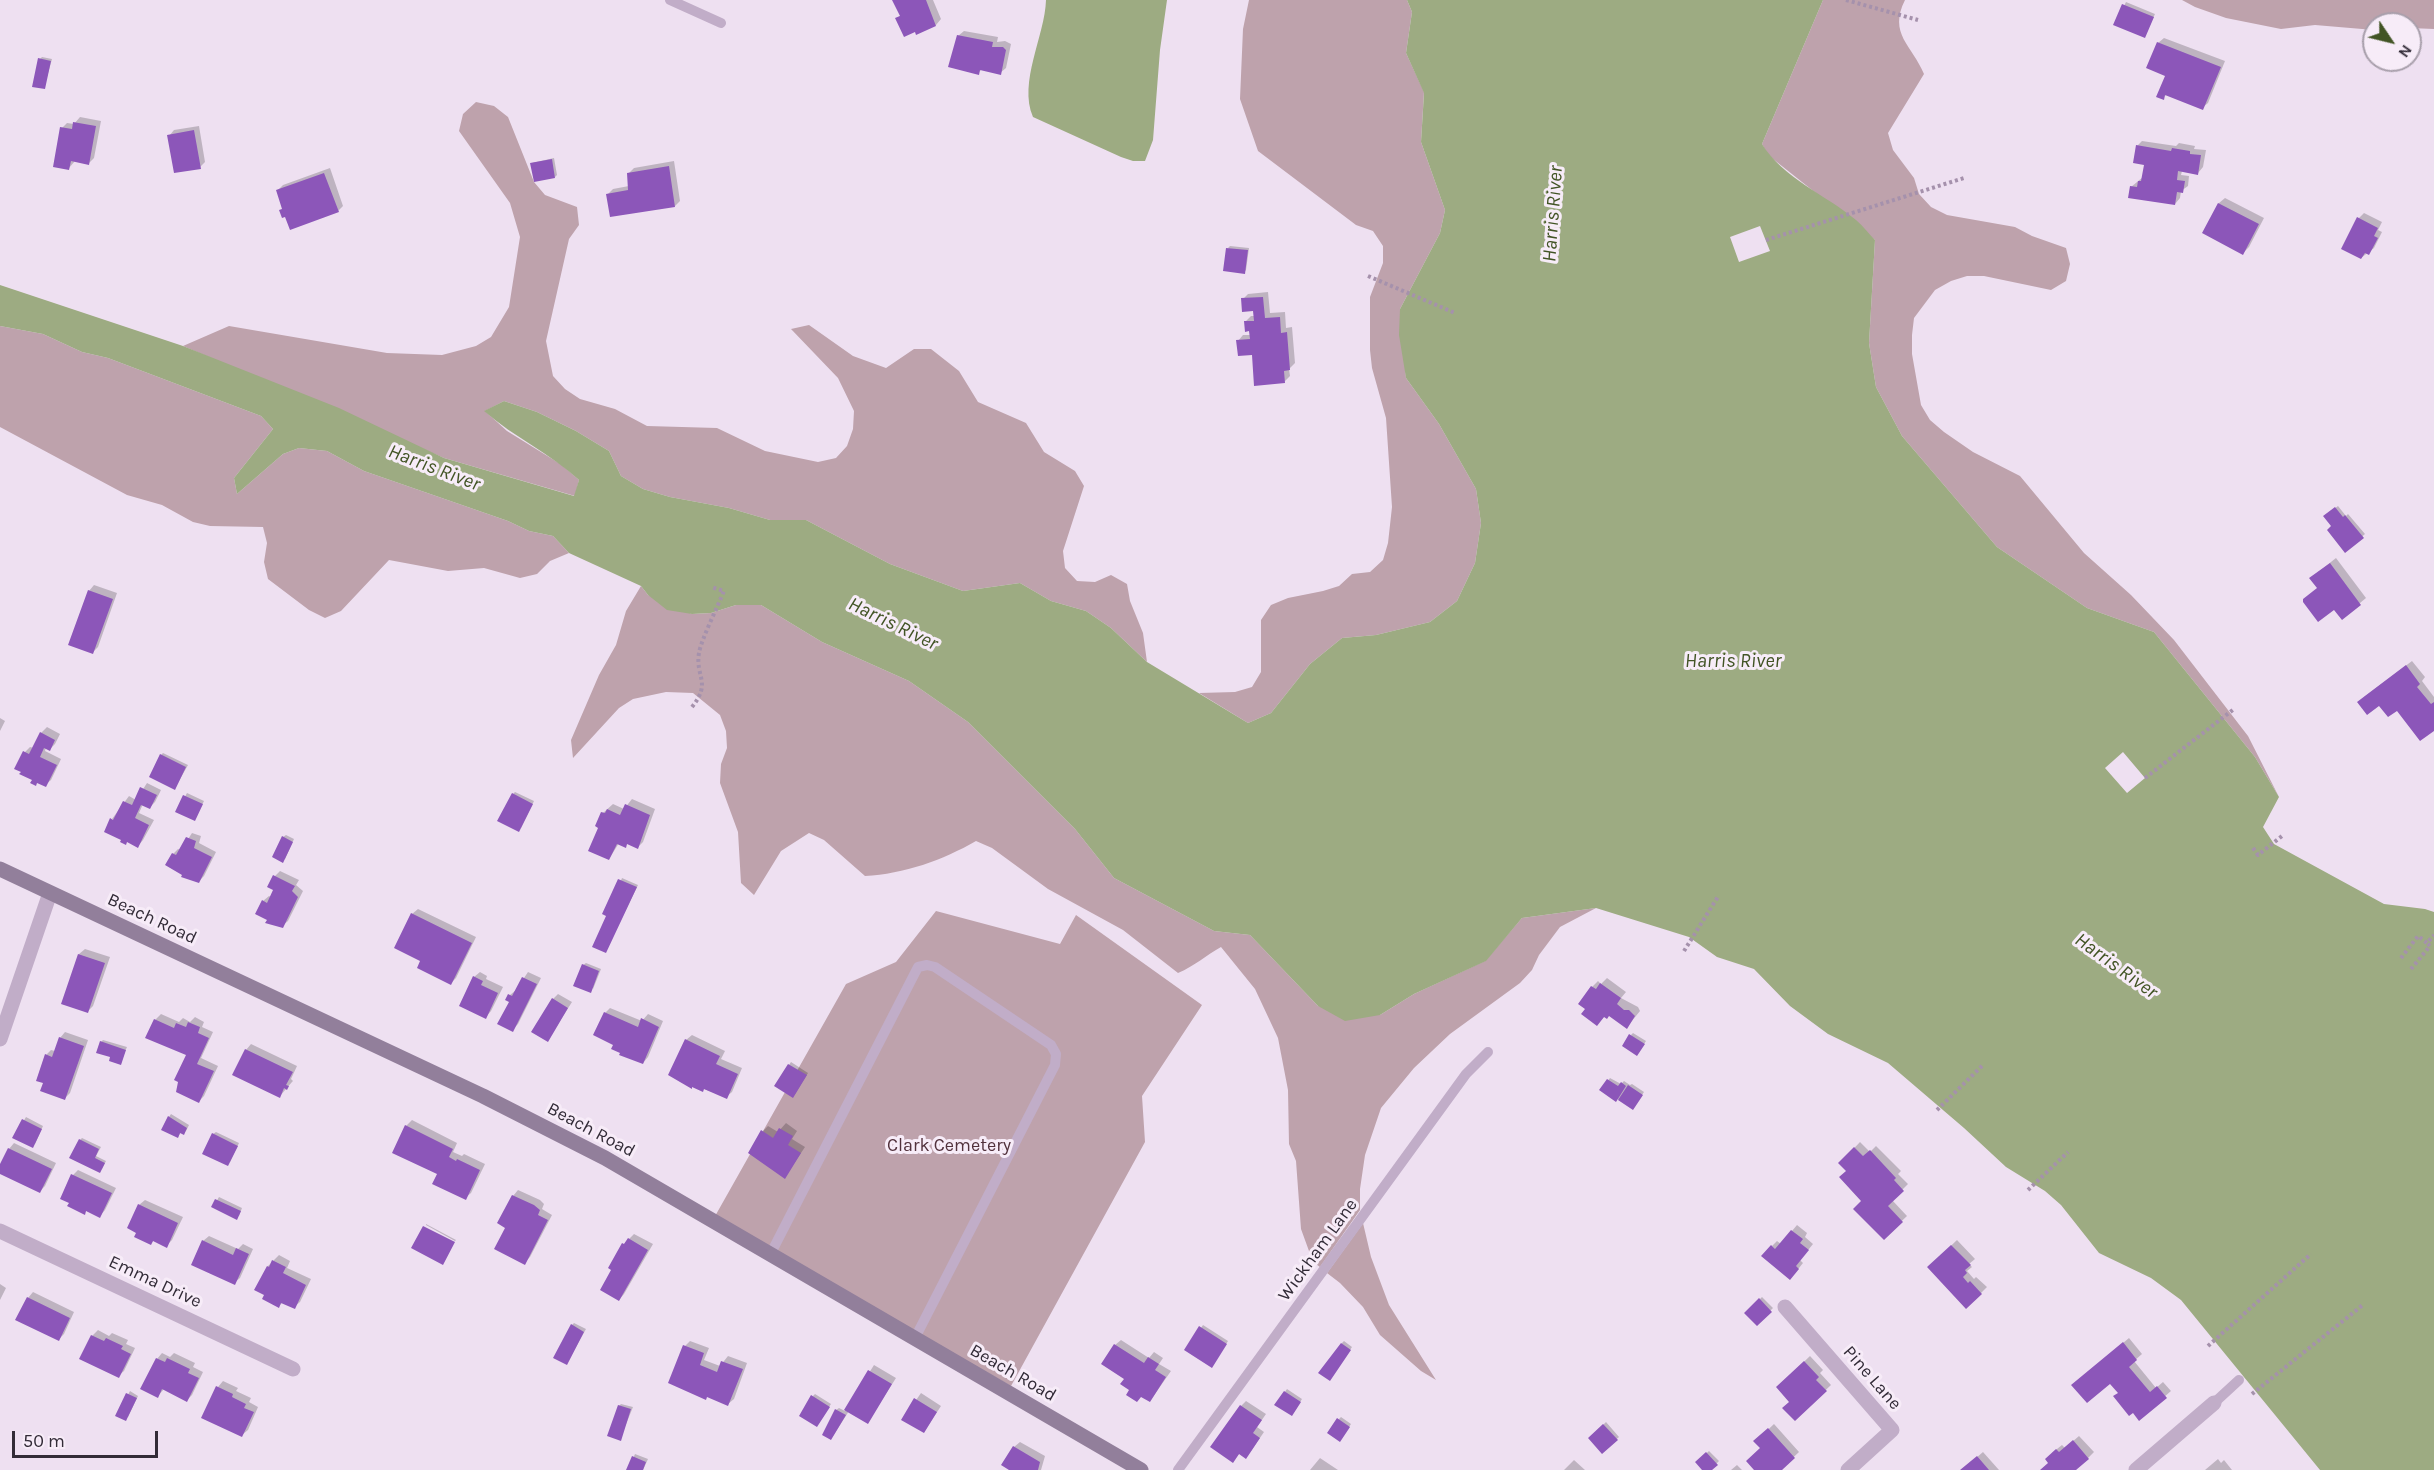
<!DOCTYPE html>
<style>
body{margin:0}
#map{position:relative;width:2434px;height:1470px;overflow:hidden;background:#eee0f1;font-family:Karla,sans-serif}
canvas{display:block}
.north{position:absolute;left:2362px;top:12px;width:60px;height:60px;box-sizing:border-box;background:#f7ecf8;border:2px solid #a89fab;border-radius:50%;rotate:125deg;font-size:16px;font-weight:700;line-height:24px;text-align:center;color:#322b37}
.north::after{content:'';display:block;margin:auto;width:21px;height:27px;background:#425425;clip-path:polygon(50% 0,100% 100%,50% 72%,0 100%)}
.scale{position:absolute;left:12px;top:1431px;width:146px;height:27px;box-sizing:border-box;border:3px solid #322b37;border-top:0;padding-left:8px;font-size:18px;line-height:21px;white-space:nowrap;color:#322b37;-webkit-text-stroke:4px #f7ecf8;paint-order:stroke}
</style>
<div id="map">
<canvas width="2434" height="1470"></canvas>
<div class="north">N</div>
<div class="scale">50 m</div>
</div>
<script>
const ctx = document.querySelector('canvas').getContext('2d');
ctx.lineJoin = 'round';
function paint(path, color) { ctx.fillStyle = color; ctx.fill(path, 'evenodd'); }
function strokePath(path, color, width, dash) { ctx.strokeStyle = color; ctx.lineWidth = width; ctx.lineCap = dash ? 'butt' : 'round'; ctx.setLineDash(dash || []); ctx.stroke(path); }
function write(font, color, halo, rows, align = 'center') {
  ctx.font = font + ' Karla,sans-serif'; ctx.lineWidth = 6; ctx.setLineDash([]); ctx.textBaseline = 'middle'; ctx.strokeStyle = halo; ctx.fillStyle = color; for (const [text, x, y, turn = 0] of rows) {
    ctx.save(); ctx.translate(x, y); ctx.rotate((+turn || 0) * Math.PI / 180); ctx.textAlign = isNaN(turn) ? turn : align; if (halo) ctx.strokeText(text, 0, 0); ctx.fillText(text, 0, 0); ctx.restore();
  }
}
paint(new Path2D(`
 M 1249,0 L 1407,0 L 1412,12 L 1406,53 L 1424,92 L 1421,142 L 1445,210 L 1440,233 L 1400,309 L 1406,378 L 1439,424 L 1476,489 L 1481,523 L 1475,563 L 1457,601 L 1430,622 L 1376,635 L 1342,638 L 1310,664 L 1271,713 L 1248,723 L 1199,693 L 1235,692 L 1252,687 L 1261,672 L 1261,620 L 1271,605 L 1288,598 L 1323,591 L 1339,586 L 1352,574 L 1370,572 L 1383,560 L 1388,543 L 1392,507 L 1386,418 L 1372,368 L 1370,350 L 1370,297 L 1383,263 L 1383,246 L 1373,231 L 1356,225 L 1258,151 L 1240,99 L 1243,29 Z
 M 1823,0 L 1905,0 C 1888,34 1912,45 1924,74 L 1888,133 L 1893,150 L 1914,178 L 1919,194 L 1931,207 L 1947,215 L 2015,227 L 2032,236 L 2066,248 L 2070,264 L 2066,281 L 2051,290 L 1984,276 L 1967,276 L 1951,281 L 1935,290 L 1914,318 L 1912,335 L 1912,354 L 1921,405 L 1930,420 L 1944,432 L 1973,452 L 2020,476 L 2084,553 L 2131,595 L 2174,640 L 2248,736 L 2279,797 L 2255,757 L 2154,632 L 2087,608 L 1997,547 L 1902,436 L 1876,387 L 1869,343 L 1875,240 L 1768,155 L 1762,144 Z
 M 2182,0 L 2434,0 L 2434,29 L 2410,28 L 2410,24 L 2374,24 L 2374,30 L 2315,25 L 2281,29 L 2226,18 L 2195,7 Z
 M 476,102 L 494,106 L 508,117 L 534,182 L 545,195 L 577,207 L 579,225 L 569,239 L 546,341 L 553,376 L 565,389 L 580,399 L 615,409 L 647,426 L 717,428 L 765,451 L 818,462 L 836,458 L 847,446 L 853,429 L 854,411 L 838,378 L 791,329 L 809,325 L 853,356 L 886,368 L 914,349 L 931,349 L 959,371 L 978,402 L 1026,423 L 1044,452 L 1075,471 L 1084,486 L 1063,551 L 1065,568 L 1077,581 L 1095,582 L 1111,575 L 1127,584 L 1130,601 L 1143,633 L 1147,662 L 1111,628 L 1086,611 L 1051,601 L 1020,583 L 963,591 L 890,564 L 806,520 L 770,520 L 729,508 L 670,497 L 643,489 L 621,476 L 609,451 L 576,431 L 537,412 L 504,401 L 485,411 L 507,431 L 562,465 L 579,480 L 575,496 L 444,458 L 183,346 L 229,326 L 387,353 L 442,355 L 476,346 L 491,337 L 509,307 L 520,237 L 510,203 L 459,131 L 463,114 Z
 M 0,326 L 43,334 L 82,352 L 108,358 L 261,416 L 273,429 L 234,478 L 237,494 L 283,454 L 299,448 L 327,451 L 364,471 L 508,521 L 529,531 L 553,536 L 569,553 L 550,561 L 537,574 L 520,578 L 484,568 L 448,571 L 389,560 L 341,611 L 325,618 L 309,610 L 268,579 L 264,562 L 267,543 L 263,527 L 210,526 L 193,522 L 162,505 L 127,495 L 0,427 Z
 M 641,586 L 648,595 L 692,614 L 711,613 L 736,605 L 761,605 L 822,642 L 909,681 L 968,722 L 1075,829 L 1114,878 L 1214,931 L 1250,935 L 1318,1006 L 1380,1015 L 1414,994 L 1485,961 L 1522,918 L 1596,908 L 1560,927 L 1539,955 L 1532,970 L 1520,983 L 1450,1034 L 1414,1068 L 1381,1108 L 1365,1155 L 1360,1189 L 1360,1210 L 1320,1267 L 1313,1262 L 1301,1229 L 1296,1161 L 1289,1144 L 1288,1090 L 1278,1038 L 1255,989 L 1221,947 C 1206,955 1195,966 1178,973 L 1123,930 L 1048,889 L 992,848 L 976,841 C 943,860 904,874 865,876 L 824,840 L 809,833 L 781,851 L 754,895 L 741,883 L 738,832 L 720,783 L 721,764 L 727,748 L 726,731 L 720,715 L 693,693 L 666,692 L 633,699 L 619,708 L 573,758 L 571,740 L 599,675 L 616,645 L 626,611 Z
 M 936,911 L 1060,944 L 1076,915 L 1202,1005 L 1142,1096 L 1145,1142 L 1011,1386 L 714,1218 L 846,984 L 896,962 Z
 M 1363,1223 L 1371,1257 L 1389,1305 L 1436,1380 L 1421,1371 L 1380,1335 L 1363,1307 L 1340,1283 L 1327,1273 Z`), '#bea2ac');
paint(new Path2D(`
 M 1046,0 L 1167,0 L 1160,50 L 1153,140 L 1145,161 L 1133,161 L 1121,157 L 1033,117 C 1018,82 1045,36 1046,0 Z
 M 1407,0 L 1823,0 L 1762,144 C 1783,178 1826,195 1856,220 C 1863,226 1869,234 1875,240 L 1869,343 L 1876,387 L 1902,436 L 1997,547 L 2087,608 L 2154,632 L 2255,757 L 2279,797 L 2263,827 L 2274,844 L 2384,904 L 2425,909 L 2434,912 L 2434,1470 L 2320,1470 L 2181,1300 L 2151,1278 L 2099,1253 L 2061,1205 L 2045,1191 L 2006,1167 L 1964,1128 L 1888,1063 L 1828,1034 L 1790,1006 L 1754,969 L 1717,957 L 1689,937 L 1596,908 L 1522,918 L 1486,961 L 1414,994 L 1380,1015 L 1345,1021 L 1318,1006 L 1250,935 L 1214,931 L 1114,878 L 1075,829 L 968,722 L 909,681 L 822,642 L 761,605 L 736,605 L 711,613 L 692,614 L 667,610 L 648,595 L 641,586 L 569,553 L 553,536 L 529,531 L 508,521 L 364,471 L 327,451 L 299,448 L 283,454 L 237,494 L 234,478 L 273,429 L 261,416 L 108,358 L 82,352 L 43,334 L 0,326 L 0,285 L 183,346 L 339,408 L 444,458 L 574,496 L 579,480 C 550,453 515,438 484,411 L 504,401 L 537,412 L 576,431 L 609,451 L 621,476 L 643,489 L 670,497 L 729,508 L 770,520 L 806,520 L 890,564 L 963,591 L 1020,583 L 1051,601 L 1086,611 L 1111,628 L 1147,662 L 1248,723 L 1271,713 L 1310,664 L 1342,638 L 1376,635 L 1430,622 L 1457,601 L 1475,563 L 1481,523 L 1476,489 L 1439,424 L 1406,378 L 1399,335 L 1400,309 L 1440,233 L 1445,210 L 1421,142 L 1424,93 L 1406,53 L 1412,12 Z`), '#9dab82');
paint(new Path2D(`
 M 1760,226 L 1770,251 L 1739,262 L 1730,237 Z
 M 2123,752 L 2145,778 L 2127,793 L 2105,768 Z`), '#eee0f1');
paint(new Path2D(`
 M 894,0 L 933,0 L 941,19 L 936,25 L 897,18 L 901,15 Z
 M 2126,2 L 2155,14 L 2145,36 L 2115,24 Z
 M 964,31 L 998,37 L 997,42 L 1005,41 L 1011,44 L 1006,68 L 1000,73 L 982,69 L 978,73 L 958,36 Z
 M 2164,38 L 2225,61 L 2208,103 L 2202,108 L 2167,94 L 2163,98 L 2167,75 L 2158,43 Z
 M 42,57 L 52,59 L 44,88 L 40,59 Z
 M 80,117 L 101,121 L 94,158 L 89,163 L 75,161 L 69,168 L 62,128 L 67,123 L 74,124 Z
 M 199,126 L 205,162 L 200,167 L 169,136 L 174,130 Z
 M 2142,141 L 2176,146 L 2179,143 L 2195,146 L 2194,149 L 2206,150 L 2203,167 L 2198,173 L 2182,171 L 2181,175 L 2189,176 L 2188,186 L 2181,191 L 2180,198 L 2175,204 L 2131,187 L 2143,177 L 2145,163 L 2137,146 Z
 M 554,158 L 557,175 L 555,177 L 532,163 Z
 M 674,161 L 680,201 L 675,206 L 608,194 L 613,189 L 629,186 L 629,173 L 634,168 Z
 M 330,168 L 343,206 L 338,211 L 284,208 L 277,191 L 283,185 Z
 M 2225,198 L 2264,218 L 2249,247 L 2243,253 L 2204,233 L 2219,203 Z
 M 2364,213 L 2382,222 L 2378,230 L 2382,232 L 2374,248 L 2361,258 L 2359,218 Z
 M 1230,246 L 1249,248 L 1246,270 L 1244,272 L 1228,248 Z
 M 1268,292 L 1270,313 L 1285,312 L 1286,328 L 1292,327 L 1295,363 L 1289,369 L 1290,376 L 1284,382 L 1238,341 L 1243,335 L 1251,335 L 1245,322 L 1251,316 L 1255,316 L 1254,310 L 1243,299 L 1248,294 Z
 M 2338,506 L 2346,516 L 2348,514 L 2365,534 L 2345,551 L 2333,526 L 2325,516 Z
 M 2336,558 L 2366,598 L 2342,618 L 2318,588 L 2317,573 Z
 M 94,585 L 117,593 L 98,647 L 93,652 L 89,591 Z
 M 2412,661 L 2425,677 L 2422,681 L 2434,697 L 2434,729 L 2397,709 L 2364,697 Z
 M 0,718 L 5,721 L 0,731 Z
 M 47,727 L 60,734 L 55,744 L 50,749 L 46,747 L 45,751 L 61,759 L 51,780 L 45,785 L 34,780 L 25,752 L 30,747 L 34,748 L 41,733 Z
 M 163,753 L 188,765 L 175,788 L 161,755 Z
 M 147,783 L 161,790 L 155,802 L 150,807 L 143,804 L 139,813 L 154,820 L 143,840 L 138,846 L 112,819 L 129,796 L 136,800 Z
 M 515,792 L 534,801 L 521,828 L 513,794 Z
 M 187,793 L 204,801 L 195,819 L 177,811 Z
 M 632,799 L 655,809 L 643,842 L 638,847 L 628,843 L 625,846 L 619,843 L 609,859 L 600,827 L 603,813 L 613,804 L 624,809 Z
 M 192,833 L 201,836 L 199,843 L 216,852 L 204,876 L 198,882 L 173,854 L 178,849 L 181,850 Z
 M 286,835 L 294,839 L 285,859 L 283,837 Z
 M 280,871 L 299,880 L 296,885 L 303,891 L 288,921 L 282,926 L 269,920 L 263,901 L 269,896 L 271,897 L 275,889 L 275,876 Z
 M 622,878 L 638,885 L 606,951 L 608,915 Z
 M 418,909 L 476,937 L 456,978 L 451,983 L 423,960 L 412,914 Z
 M 85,949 L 110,957 L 93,1006 L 88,1011 L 63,1003 L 79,954 Z
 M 586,963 L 601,969 L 593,989 L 583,965 Z
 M 480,972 L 487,976 L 486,979 L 503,987 L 491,1011 L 486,1017 L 474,977 Z
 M 528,972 L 541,978 L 518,1024 L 512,1030 L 510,995 L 516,990 Z
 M 1607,978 L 1626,992 L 1621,998 L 1638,1007 L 1640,1011 L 1627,1027 L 1609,1014 L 1605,1016 L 1597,1024 L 1587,1009 L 1592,987 L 1598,981 L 1601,984 Z
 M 558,994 L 572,1002 L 548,1040 L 553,999 Z
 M 610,1008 L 642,1021 L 648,1014 L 663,1021 L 648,1057 L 643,1063 L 622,1053 L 615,1044 L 605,1013 Z
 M 161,1014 L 179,1022 L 183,1018 L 190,1022 L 195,1017 L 204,1022 L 202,1027 L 213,1032 L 201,1058 L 218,1066 L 204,1096 L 199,1101 L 188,1055 L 147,1038 L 155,1020 Z
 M 65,1032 L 88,1040 L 70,1093 L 65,1098 L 45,1082 L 46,1055 L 51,1050 L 55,1051 L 60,1038 Z
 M 1633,1033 L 1646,1041 L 1639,1052 L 1631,1035 Z
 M 692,1035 L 725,1051 L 721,1059 L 742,1068 L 732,1092 L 726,1097 L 693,1085 L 686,1040 Z
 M 103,1040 L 127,1047 L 120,1063 L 101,1042 Z
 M 251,1044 L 297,1066 L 291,1079 L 293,1081 L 292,1082 L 280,1096 L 246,1050 Z
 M 791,1062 L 808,1073 L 795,1094 L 789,1065 Z
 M 1610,1078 L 1621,1084 L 1624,1081 L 1630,1085 L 1632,1084 L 1644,1092 L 1633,1108 L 1601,1089 Z
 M 171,1114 L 189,1125 L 186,1131 L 183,1133 L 181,1132 L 178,1137 L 169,1117 Z
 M 26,1117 L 43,1126 L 35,1144 L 14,1137 Z
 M 412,1120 L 457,1143 L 453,1152 L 462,1156 L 464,1154 L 485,1164 L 471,1193 L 465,1198 L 439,1174 L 394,1152 L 406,1126 Z
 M 786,1123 L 797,1131 L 792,1139 L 805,1147 L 785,1177 L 763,1131 L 768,1126 L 778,1132 Z
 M 216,1132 L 239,1143 L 230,1162 L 213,1134 Z
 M 82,1138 L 101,1147 L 96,1156 L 106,1161 L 102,1169 L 80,1140 Z
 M 1860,1142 L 1870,1152 L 1876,1146 L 1901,1171 L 1898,1174 L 1908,1184 L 1892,1200 L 1907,1216 L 1884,1238 L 1848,1171 L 1840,1163 Z
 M 14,1143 L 56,1163 L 45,1186 L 40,1191 L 0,1172 L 9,1149 Z
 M 78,1170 L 116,1188 L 105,1210 L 100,1216 L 87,1210 L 84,1213 L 73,1175 Z
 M 518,1190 L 540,1200 L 544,1204 L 542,1209 L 552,1215 L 530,1257 L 524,1263 L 507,1227 L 513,1196 Z
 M 219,1197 L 242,1208 L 239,1216 L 213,1207 Z
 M 145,1200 L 183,1217 L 172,1240 L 166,1246 L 154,1240 L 151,1243 L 139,1205 Z
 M 426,1224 L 456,1240 L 455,1241 L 426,1225 Z
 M 1797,1225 L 1807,1233 L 1805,1237 L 1813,1244 L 1800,1260 L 1803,1263 L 1795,1273 L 1772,1246 L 1777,1241 L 1781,1244 Z
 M 634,1234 L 653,1244 L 624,1294 L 619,1300 L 624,1244 Z
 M 209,1236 L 238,1249 L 243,1244 L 253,1249 L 240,1278 L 234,1283 L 203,1241 Z
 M 1957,1240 L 1975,1259 L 1969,1264 L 1972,1267 L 1967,1271 L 1974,1279 L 1976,1277 L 1987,1287 L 1967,1307 L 1929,1267 Z
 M 279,1255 L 290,1261 L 287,1268 L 311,1279 L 300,1302 L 294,1307 L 283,1302 L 279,1306 L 265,1294 L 268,1266 Z
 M 0,1284 L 6,1288 L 0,1300 Z
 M 33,1292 L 74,1312 L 64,1334 L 58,1340 L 28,1298 Z
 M 1762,1297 L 1773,1308 L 1757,1324 L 1746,1313 Z
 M 574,1323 L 586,1329 L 567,1363 L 572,1325 Z
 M 1203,1325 L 1228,1341 L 1214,1364 L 1186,1350 Z
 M 98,1330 L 109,1336 L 112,1333 L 128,1340 L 126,1344 L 135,1348 L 124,1371 L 118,1376 L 92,1336 Z
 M 2129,1338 L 2142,1354 L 2134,1361 L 2156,1388 L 2163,1382 L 2171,1391 L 2140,1418 L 2110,1382 L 2079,1380 Z
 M 1121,1340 L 1149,1358 L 1154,1352 L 1163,1358 L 1159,1364 L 1171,1371 L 1150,1401 L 1131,1389 L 1126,1379 L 1115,1345 Z
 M 690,1341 L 709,1348 L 704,1360 L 720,1366 L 728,1356 L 747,1363 L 734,1399 L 728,1404 L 708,1396 L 685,1346 Z
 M 1344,1341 L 1352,1347 L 1332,1377 L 1342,1343 Z
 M 162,1353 L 170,1357 L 174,1353 L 195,1363 L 193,1367 L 203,1372 L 192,1395 L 187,1400 L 164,1389 L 158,1396 L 157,1359 Z
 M 1810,1356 L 1823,1370 L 1820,1373 L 1831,1385 L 1795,1419 L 1791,1402 L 1778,1387 Z
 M 874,1365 L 896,1378 L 868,1422 L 849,1411 L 833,1436 L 836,1410 L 839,1408 L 845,1411 Z
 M 223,1381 L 238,1388 L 236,1391 L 251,1398 L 249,1402 L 258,1407 L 248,1430 L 242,1435 L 203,1417 L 218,1387 Z
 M 1287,1389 L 1302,1399 L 1294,1412 L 1276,1404 Z
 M 130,1391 L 138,1396 L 128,1417 L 117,1415 Z
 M 921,1393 L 941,1406 L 924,1432 L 903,1419 Z
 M 815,1394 L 831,1404 L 819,1423 L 813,1396 Z
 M 1246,1401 L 1266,1414 L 1257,1427 L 1264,1432 L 1251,1451 L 1240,1453 L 1233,1461 L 1241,1406 Z
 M 621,1404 L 633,1407 L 620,1439 L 619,1406 Z
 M 1341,1417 L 1351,1424 L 1342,1438 L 1339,1419 Z
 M 1606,1422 L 1619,1437 L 1602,1452 L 1590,1438 Z
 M 1774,1424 L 1799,1452 L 1780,1470 L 1756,1470 L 1762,1448 L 1756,1441 Z
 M 2079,1436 L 2094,1452 L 2088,1458 L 2074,1470 L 2042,1470 L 2050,1462 L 2052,1453 L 2062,1445 L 2065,1448 Z
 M 1020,1442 L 1045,1456 L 1041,1470 L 1010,1470 L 1014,1447 Z
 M 1709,1451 L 1719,1461 L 1710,1470 L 1704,1470 L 1697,1462 Z
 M 1983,1452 L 1999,1470 L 1964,1470 L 1969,1464 Z
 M 635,1454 L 648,1459 L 643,1470 L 628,1470 Z
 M 1320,1458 L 1338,1470 L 1310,1470 Z
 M 2218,1459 L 2221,1463 L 2224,1460 L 2232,1470 L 2205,1470 Z
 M 1574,1460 L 1585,1470 L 1564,1470 Z
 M 1737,1465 L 1742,1470 L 1731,1470 Z`), '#0003');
paint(new Path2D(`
 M 892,0 L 926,0 L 936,26 L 916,35 L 915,32 L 904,37 L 895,18 L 900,16 Z
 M 2122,4 L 2154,17 L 2145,38 L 2113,25 Z
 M 957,35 L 993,42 L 992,47 L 1003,47 L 1006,50 L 1001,75 L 980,70 L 979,75 L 948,67 Z
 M 2157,42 L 2221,67 L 2203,110 L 2165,95 L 2164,100 L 2156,97 L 2165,76 L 2146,68 Z
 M 38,58 L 51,61 L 45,89 L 32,87 Z
 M 73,122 L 96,126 L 89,165 L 71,161 L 69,170 L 53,167 L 60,127 L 72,129 Z
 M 194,130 L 201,169 L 174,173 L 167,135 Z
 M 2136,145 L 2171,151 L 2172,148 L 2190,151 L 2190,154 L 2201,155 L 2198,175 L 2178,171 L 2177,180 L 2185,181 L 2183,193 L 2177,192 L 2175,205 L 2128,198 L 2130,186 L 2137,187 L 2138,181 L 2141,181 L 2144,165 L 2133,163 Z
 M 552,159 L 555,178 L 534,182 L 530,163 Z
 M 669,166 L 675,207 L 610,217 L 606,194 L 628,190 L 627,173 Z
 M 324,173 L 339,212 L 290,230 L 285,217 L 282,218 L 279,210 L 282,209 L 276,190 Z
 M 2218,203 L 2259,224 L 2243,255 L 2202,233 Z
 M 2357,217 L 2378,228 L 2374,236 L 2378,238 L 2369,255 L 2365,253 L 2361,259 L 2341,249 Z
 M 1226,248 L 1248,250 L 1245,274 L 1223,271 Z
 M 1263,297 L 1265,318 L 1280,317 L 1281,333 L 1287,332 L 1290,370 L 1284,371 L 1285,383 L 1254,386 L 1252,355 L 1238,356 L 1236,340 L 1250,339 L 1249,331 L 1245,332 L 1244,321 L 1254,321 L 1253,311 L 1242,312 L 1241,298 Z
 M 2335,507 L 2343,517 L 2345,515 L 2364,538 L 2345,553 L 2327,530 L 2331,526 L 2323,516 Z
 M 2330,563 L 2361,605 L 2342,620 L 2334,610 L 2318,622 L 2303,602 L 2303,599 L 2317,588 L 2309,578 Z
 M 88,590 L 113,599 L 93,654 L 68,645 Z
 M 2406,665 L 2420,684 L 2417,687 L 2431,704 L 2434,702 L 2434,731 L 2420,741 L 2397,711 L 2388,717 L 2379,706 L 2367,715 L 2357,702 Z
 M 40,732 L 55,740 L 50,751 L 44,748 L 40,757 L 57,765 L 46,787 L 37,783 L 36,786 L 30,783 L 32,780 L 19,774 L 21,772 L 14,769 L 23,751 L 29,754 Z
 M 160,754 L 186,767 L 175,790 L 149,777 Z
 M 140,787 L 157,795 L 150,809 L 141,805 L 135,818 L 149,825 L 138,848 L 127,842 L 126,845 L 120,842 L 121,840 L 104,832 L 110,818 L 113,820 L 123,801 L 132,805 Z
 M 512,793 L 533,804 L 519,832 L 497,821 Z
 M 183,795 L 203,804 L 195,821 L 175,812 Z
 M 625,804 L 650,815 L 638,849 L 627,844 L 626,848 L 617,844 L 609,860 L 588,851 L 598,828 L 595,826 L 601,812 L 605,813 L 607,809 L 620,815 Z
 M 282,836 L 293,842 L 283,863 L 272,857 Z
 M 186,837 L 196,841 L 194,848 L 212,857 L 199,883 L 181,877 L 182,875 L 165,865 L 172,853 L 176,855 Z
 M 273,875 L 295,886 L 292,891 L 298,897 L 283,928 L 265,923 L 267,920 L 255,914 L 262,900 L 267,903 L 273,890 L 267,887 Z
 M 618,879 L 637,887 L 606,953 L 592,947 L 606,916 L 602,914 Z
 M 411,913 L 472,943 L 451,985 L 417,968 L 420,961 L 394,948 Z
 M 78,954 L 105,963 L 88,1013 L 61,1004 Z
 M 582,964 L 599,971 L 591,993 L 573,986 Z
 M 473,976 L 483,981 L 481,985 L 498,993 L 486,1019 L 459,1006 Z
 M 522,977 L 537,984 L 513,1032 L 497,1024 L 509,1002 L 505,1000 L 508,994 L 512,996 Z
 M 1600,983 L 1621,998 L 1617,1004 L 1624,1010 L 1629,1010 L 1635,1016 L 1627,1029 L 1609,1016 L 1607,1019 L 1604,1017 L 1597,1026 L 1581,1014 L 1585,1009 L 1578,1004 L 1591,986 L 1596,989 Z
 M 552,998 L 568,1008 L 548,1042 L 531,1032 Z
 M 604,1012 L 638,1027 L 641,1018 L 659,1027 L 643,1064 L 619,1055 L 620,1053 L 611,1049 L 613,1045 L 593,1035 Z
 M 154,1019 L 174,1028 L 176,1023 L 186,1027 L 188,1022 L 200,1027 L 198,1033 L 209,1038 L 197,1064 L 214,1071 L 199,1103 L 176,1092 L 178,1082 L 174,1080 L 186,1055 L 145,1038 Z
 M 1629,1034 L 1645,1044 L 1637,1056 L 1622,1046 Z
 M 59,1037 L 84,1046 L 65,1100 L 40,1091 L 43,1083 L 36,1081 L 45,1054 L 52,1057 Z
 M 685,1039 L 720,1056 L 716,1064 L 738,1074 L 727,1099 L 704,1089 L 703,1092 L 692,1087 L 692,1089 L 668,1075 Z
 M 100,1041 L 126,1050 L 121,1065 L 109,1061 L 110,1057 L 96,1053 Z
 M 245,1049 L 293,1072 L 286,1085 L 289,1086 L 287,1090 L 284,1088 L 280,1098 L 232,1075 Z
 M 788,1064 L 807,1075 L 793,1098 L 774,1086 Z
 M 1607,1079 L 1618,1086 L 1621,1082 L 1626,1086 L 1616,1102 L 1599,1090 Z
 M 1628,1085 L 1643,1095 L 1633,1110 L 1618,1100 Z
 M 168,1116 L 187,1128 L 184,1135 L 180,1133 L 178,1138 L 161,1130 Z
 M 22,1119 L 42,1129 L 33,1148 L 12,1138 Z
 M 405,1125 L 453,1149 L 449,1157 L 456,1161 L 457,1159 L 480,1170 L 466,1200 L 432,1184 L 437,1174 L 392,1153 Z
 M 779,1128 L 793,1136 L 788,1145 L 801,1153 L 785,1179 L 748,1153 L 761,1130 L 773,1138 Z
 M 212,1133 L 238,1146 L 228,1166 L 202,1154 Z
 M 79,1139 L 99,1149 L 95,1158 L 105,1163 L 100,1173 L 69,1158 Z
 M 1854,1147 L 1863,1156 L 1870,1150 L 1896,1178 L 1894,1180 L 1904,1191 L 1888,1206 L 1903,1222 L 1884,1240 L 1853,1209 L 1861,1201 L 1839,1177 L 1846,1171 L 1838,1163 Z
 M 8,1148 L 52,1169 L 40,1193 L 0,1174 L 0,1164 Z
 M 71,1174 L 112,1193 L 100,1218 L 86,1211 L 85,1215 L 67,1206 L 69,1203 L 60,1199 Z
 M 512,1195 L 534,1205 L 540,1210 L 538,1215 L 548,1220 L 525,1265 L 494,1249 L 505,1228 L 497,1223 Z
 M 215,1199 L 241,1211 L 237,1220 L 211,1207 Z
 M 138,1204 L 178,1223 L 167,1248 L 153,1241 L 151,1245 L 134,1237 L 136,1233 L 127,1228 Z
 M 423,1226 L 455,1242 L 443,1265 L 411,1248 Z
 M 1791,1230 L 1803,1239 L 1800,1243 L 1809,1250 L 1796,1266 L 1799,1269 L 1790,1280 L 1761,1256 L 1771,1245 L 1775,1249 Z
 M 628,1238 L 648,1250 L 619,1301 L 600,1290 L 611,1270 L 608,1268 L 622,1243 L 624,1244 Z
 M 202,1240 L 233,1255 L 236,1248 L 249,1254 L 235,1285 L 191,1265 Z
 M 1951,1245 L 1971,1265 L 1965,1270 L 1967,1273 L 1963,1277 L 1968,1283 L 1970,1281 L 1982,1294 L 1966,1309 L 1927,1267 Z
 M 272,1260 L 286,1267 L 283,1273 L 306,1285 L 295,1309 L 281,1303 L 279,1308 L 262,1299 L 264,1295 L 254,1290 L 267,1266 L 269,1267 Z
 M 27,1297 L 70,1318 L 59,1341 L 15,1320 Z
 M 1759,1298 L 1772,1312 L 1757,1326 L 1744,1313 Z
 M 571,1324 L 584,1332 L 567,1365 L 553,1358 Z
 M 1199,1326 L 1227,1344 L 1212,1368 L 1184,1350 Z
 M 91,1335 L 104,1341 L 106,1338 L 123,1346 L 121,1349 L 131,1354 L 119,1378 L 79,1359 Z
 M 2123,1342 L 2137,1360 L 2129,1367 L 2150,1392 L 2157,1386 L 2167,1398 L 2139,1421 L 2133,1413 L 2129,1416 L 2113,1396 L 2118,1393 L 2110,1384 L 2087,1403 L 2071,1385 Z
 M 1341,1343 L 1351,1350 L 1330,1381 L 1318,1373 Z
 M 1114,1344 L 1144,1363 L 1148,1357 L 1159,1364 L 1155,1370 L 1166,1377 L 1150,1402 L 1141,1397 L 1137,1402 L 1126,1395 L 1129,1390 L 1120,1384 L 1124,1379 L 1101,1364 Z
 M 683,1345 L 704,1353 L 700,1365 L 717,1372 L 721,1361 L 743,1369 L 728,1406 L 707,1397 L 706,1400 L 668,1383 Z
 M 156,1358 L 165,1362 L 167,1358 L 190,1369 L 188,1373 L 199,1378 L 187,1402 L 162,1389 L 158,1398 L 140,1389 Z
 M 1804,1361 L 1819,1377 L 1816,1380 L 1827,1391 L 1795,1421 L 1782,1408 L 1789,1402 L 1776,1387 Z
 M 868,1370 L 892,1384 L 868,1424 L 844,1410 Z
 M 216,1386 L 233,1394 L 232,1397 L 246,1404 L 244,1408 L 254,1412 L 242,1437 L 201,1418 Z
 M 1284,1391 L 1301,1402 L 1292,1416 L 1274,1405 Z
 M 126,1393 L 137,1398 L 126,1421 L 115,1416 Z
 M 811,1395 L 830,1407 L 817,1427 L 799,1416 Z
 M 914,1398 L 937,1412 L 924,1433 L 901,1420 Z
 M 618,1405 L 631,1409 L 621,1441 L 607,1436 Z
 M 1240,1405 L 1262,1420 L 1253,1433 L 1260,1438 L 1246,1459 L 1239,1454 L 1233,1463 L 1210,1447 Z
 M 835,1409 L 846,1415 L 831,1440 L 822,1435 Z
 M 1337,1418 L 1350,1427 L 1340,1442 L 1327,1433 Z
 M 1603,1424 L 1618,1440 L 1602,1454 L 1588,1438 Z
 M 1768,1428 L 1795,1458 L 1782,1470 L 1754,1470 L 1746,1461 L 1760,1448 L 1753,1441 Z
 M 2073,1440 L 2089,1459 L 2076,1470 L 2040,1470 L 2048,1463 L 2045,1459 L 2056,1449 L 2059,1452 Z
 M 1013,1446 L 1040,1462 L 1038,1470 L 1009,1470 L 1001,1465 Z
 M 1706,1452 L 1718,1465 L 1712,1470 L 1702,1470 L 1695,1462 Z
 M 632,1456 L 646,1462 L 643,1470 L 626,1470 Z
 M 1977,1456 L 1989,1470 L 1960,1470 Z`), '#8c56b9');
strokePath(new Path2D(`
 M 1846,0 L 1918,20
 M 1766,240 L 1964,178
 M 1368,276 L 1455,313
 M 692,707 C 712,682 695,677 699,653 C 701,640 718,606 724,591 L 711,587
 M 2145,778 L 2234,709
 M 2253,848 L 2258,855 L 2282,836
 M 1684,951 L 1719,895
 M 2401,958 L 2418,936 L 2427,943 L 2434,935
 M 2411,969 L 2430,946 L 2427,943
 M 1937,1110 L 1984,1064
 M 2028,1190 L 2068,1152
 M 2208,1346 L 2311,1254
 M 2252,1394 L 2364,1304`), '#a591ac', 4, [3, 3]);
strokePath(new Path2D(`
 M 670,0 L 721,23
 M 770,1255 L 918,967 L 927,965 L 935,967 L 1051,1045 L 1056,1054 L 1055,1065 L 915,1338
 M 2214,1403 L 2239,1380
 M 1178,1470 L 1466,1074 L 1488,1052`), '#c1adc8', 10);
strokePath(new Path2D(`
 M 0,1039 L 50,893
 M 0,1231 L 293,1369
 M 1785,1307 L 1892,1430 L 1848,1470
 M 2136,1470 L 2214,1403`), '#c1adc8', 15);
strokePath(new Path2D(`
 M 0,869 L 483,1096 L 605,1158 L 1141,1470`), '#927f9b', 15);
write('18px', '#322b37', '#f7ecf8', [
 ["Beach Road",152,919,25],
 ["Beach Road",591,1130,28],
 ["Wickham Lane",1318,1250,-54],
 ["Emma Drive",155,1282,25],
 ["Beach Road",1013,1373,30],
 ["Pine Lane",1872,1378,49]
]);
write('18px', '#52313c', '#f7ecf8', [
 ["Clark Cemetery",949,1146]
]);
write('italic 20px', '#425425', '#f7ecf8', [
 ["Harris River",1553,214,-86],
 ["Harris River",434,468,21],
 ["Harris River",893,624,26],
 ["Harris River",1733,661],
 ["Harris River",2116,966,36]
]);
</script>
